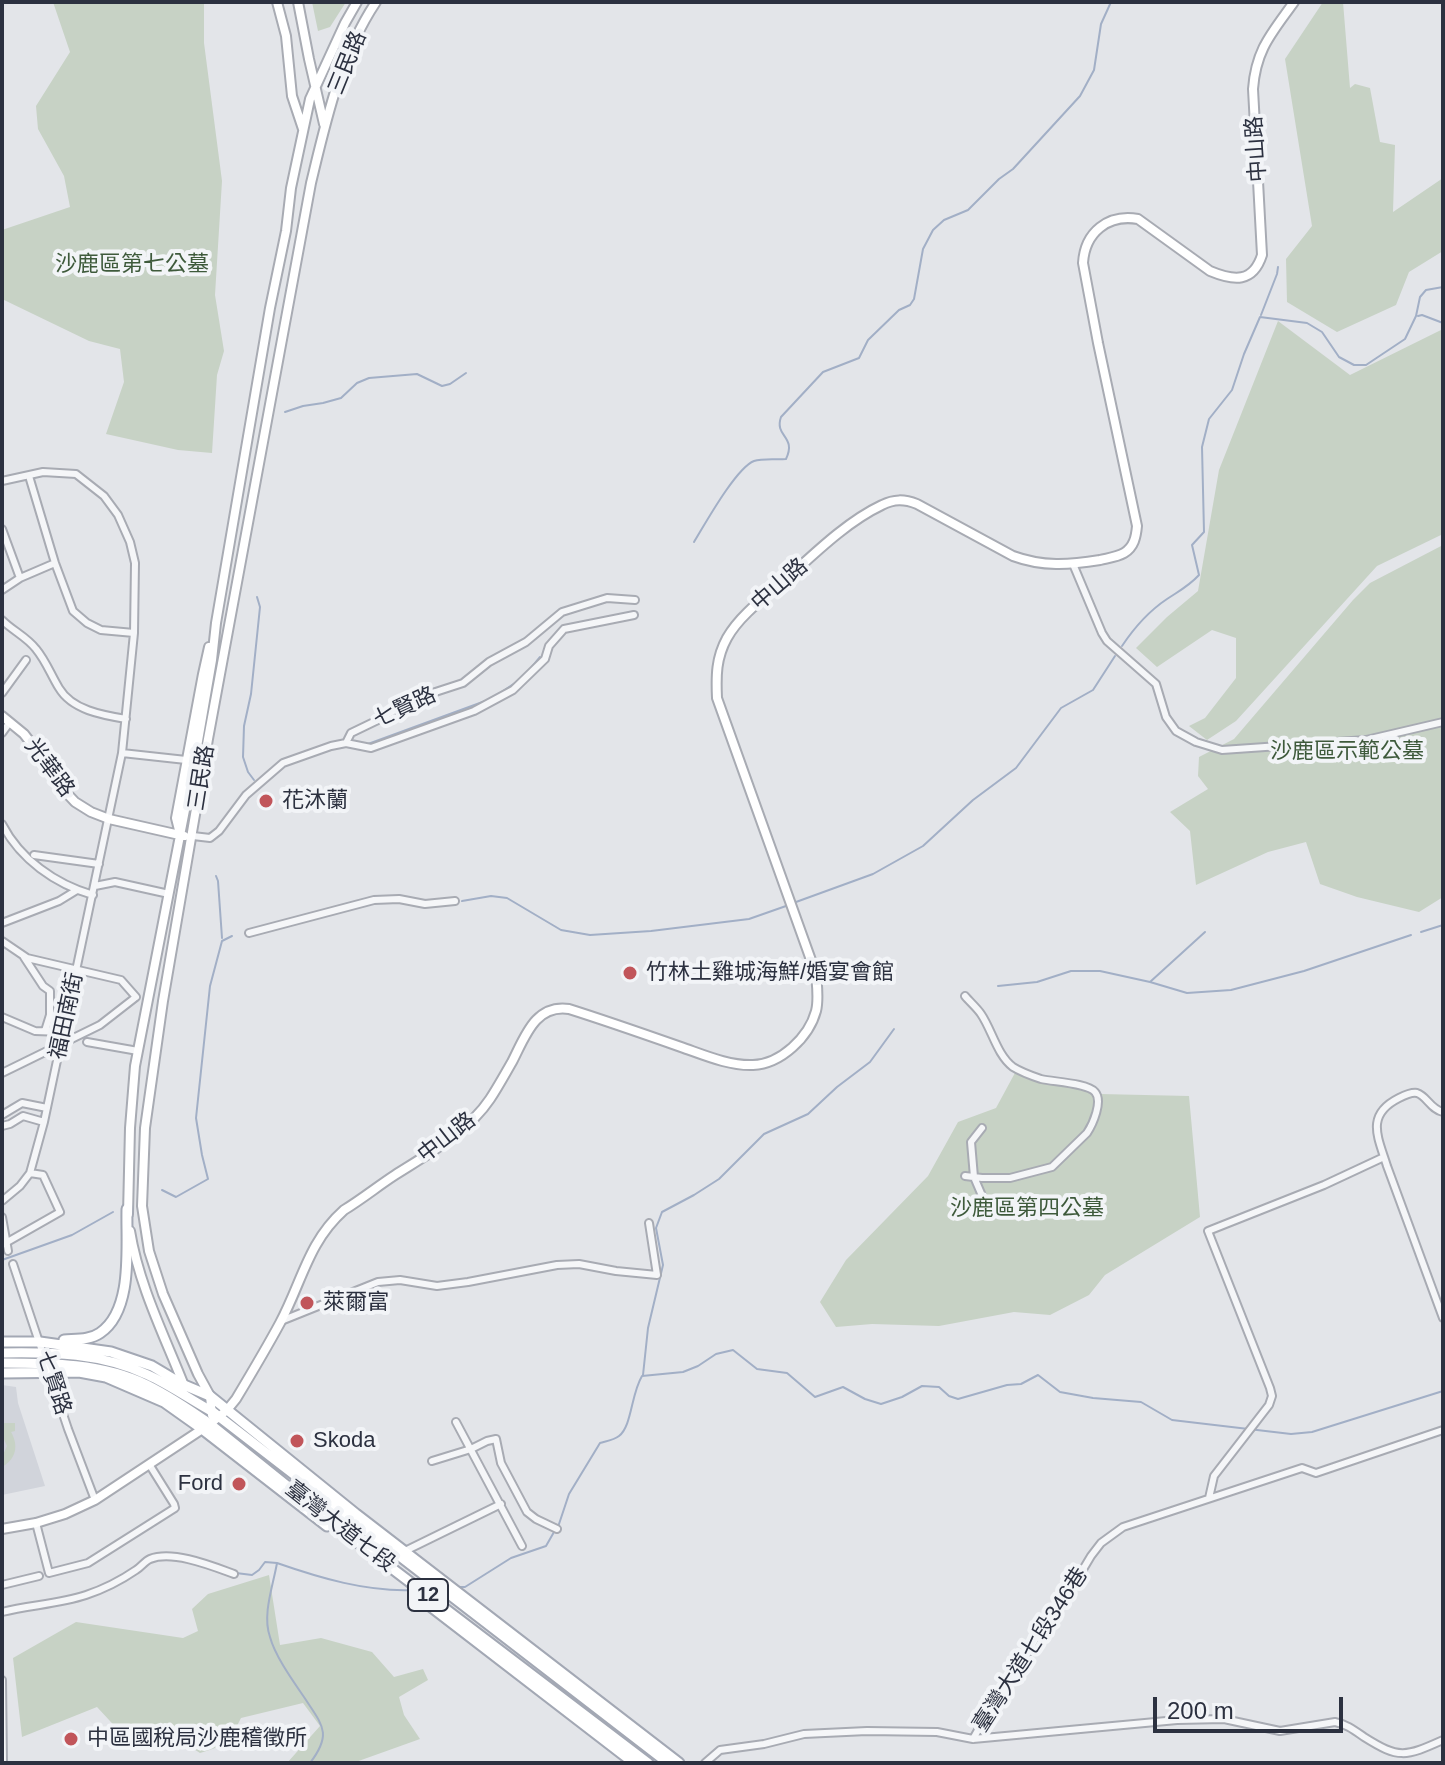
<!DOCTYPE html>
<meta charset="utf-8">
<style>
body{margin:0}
#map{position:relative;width:1445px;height:1765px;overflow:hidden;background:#e3e5e9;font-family:Helvetica,sans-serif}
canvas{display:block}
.frame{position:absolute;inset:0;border:4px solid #2c3140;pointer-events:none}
.scale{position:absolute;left:1153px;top:1697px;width:190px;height:36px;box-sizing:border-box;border:4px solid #2c3140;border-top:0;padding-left:10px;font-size:24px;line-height:28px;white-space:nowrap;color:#2c3140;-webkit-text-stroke:6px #f2f4f7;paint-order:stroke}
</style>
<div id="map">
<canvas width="1445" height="1765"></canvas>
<div class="frame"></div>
<div class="scale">200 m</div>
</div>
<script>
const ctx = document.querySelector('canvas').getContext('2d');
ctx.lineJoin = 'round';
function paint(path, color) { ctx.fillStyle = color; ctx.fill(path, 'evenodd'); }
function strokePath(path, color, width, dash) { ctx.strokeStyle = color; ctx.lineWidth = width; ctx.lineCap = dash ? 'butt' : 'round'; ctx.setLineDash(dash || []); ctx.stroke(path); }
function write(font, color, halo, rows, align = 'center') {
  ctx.font = font + ' Helvetica,"Noto Sans TC",sans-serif'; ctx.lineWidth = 8; ctx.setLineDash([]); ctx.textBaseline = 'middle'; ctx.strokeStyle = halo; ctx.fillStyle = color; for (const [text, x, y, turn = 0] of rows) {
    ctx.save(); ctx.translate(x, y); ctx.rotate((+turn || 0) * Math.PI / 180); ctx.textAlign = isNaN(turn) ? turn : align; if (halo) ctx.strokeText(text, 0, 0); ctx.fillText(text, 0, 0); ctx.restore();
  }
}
paint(new Path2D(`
 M 2,1385 L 16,1387 L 18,1403 L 45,1486 L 2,1495 Z`), '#d1d4db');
paint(new Path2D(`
 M 53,2 L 204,2 L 204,43 L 222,181 L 215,295 L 224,351 L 217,375 L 212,453 L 178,450 L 106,434 L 124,382 L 120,349 L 89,341 L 2,299 L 2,230 L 70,207 L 64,176 L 38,129 L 36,106 L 70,52 Z
 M 312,2 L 346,2 L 330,27 L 318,31 Z
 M 1323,2 L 1343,2 L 1350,88 L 1355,84 L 1370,88 L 1380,142 L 1395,145 L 1393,212 L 1443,178 L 1443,251 L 1409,272 L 1396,305 L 1337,332 L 1287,302 L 1286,259 L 1312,226 L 1285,59 Z
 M 1278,321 L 1350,375 L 1443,329 L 1443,534 L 1377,566 L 1236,721 L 1207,740 L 1189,726 L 1205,718 L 1236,678 L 1236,638 L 1212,630 L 1157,667 L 1136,648 L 1167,617 L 1198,591 L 1219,470 Z
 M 1443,545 L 1443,897 L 1419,912 L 1357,897 L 1320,884 L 1306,842 L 1268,852 L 1196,885 L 1190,831 L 1170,812 L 1208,789 L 1198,776 L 1199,757 L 1234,739 L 1353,600 L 1370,583 Z
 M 1016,1071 L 1100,1094 L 1189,1096 L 1200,1217 L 1105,1275 L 1089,1295 L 1050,1315 L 1014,1312 L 939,1326 L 872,1324 L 836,1327 L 820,1302 L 846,1260 L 928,1176 L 958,1122 L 996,1108 Z
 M 2,1423 L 15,1423 L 15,1431 L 11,1432 C 19,1446 16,1459 2,1467 L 2,1457 L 7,1446 L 2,1435 Z
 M 269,1575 L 280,1645 L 321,1638 L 372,1652 L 394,1677 L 423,1669 L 428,1680 L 399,1697 L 404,1715 L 420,1739 L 353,1763 L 287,1763 L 320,1726 L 303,1703 L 241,1718 C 228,1744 228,1744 200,1753 L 169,1733 L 122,1734 L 97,1707 L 22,1737 L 13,1658 L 76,1622 L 183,1638 L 198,1631 L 192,1609 L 208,1594 Z`), '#c7d2c5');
strokePath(new Path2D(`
 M 1261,315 L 1277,274 L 1278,267
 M 1418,316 L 1422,315 L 1443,323
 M 285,412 L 303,406 L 323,403 L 341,398 L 357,383 L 369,378 L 417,374 L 442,386 L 450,384 L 466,373
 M 694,542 C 705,524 736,468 754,461 C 763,458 777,460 786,459 C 797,436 774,437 781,417 L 823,372 L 859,358 L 868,340 L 899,310 L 910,305 L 914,299 L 923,249 L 933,230 L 944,220 L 968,210 L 999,179 L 1013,169 L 1080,96 L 1094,70 L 1101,24 L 1111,2
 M 1122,646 C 1134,628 1149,611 1167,599 C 1179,591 1189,586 1199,575 L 1192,545 L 1204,532 L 1202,447 L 1209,419 L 1232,390 L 1244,354 L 1260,317 L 1307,323 L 1322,332 L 1339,357 L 1354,365 L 1366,365 L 1405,339 L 1416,316 L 1420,297 L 1426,290 L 1443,287
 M 531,668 L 540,657
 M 497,695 L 518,681
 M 368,744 L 488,700
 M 254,780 L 248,772 L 243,757 L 244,726 L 251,694 L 260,607 L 257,597
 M 216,876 L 218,881 L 222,938
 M 462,901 L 491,896 L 507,898 L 561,930 L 590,935 L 651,931 L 749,919 L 786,906
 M 796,902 L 873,874 L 923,846 L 973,800 L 1016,768 L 1061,708 L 1093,690 L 1115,656
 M 1421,932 L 1443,925
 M 1150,982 L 1205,932
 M 998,986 L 1037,982 L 1071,971 L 1100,971 L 1150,982 L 1187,993 L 1231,990 L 1304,971 L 1411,935
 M 162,1190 L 176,1197 L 208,1179 L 202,1155 L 196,1118 L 210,986 L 222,941 L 232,936
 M 2,1260 L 72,1235 L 113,1212
 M 643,1375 L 648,1328 L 663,1265 L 656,1228 L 662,1212 L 694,1195 L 719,1179 L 764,1134 L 808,1114 L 837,1087 L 870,1062 L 894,1029
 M 558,1527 L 569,1494 L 600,1443 C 607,1441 614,1440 619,1436 C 632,1426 631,1394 642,1376 L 683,1372 L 698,1366 L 716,1354 L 733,1350 L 757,1369 L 787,1373 L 815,1397 L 843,1387 L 865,1399 L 881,1404 L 902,1397 L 922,1386 L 939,1387 L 949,1396 L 958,1399 L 1007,1385 L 1021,1384 L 1038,1375 L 1060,1392 L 1093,1398 L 1141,1402 L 1172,1420 L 1291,1434 L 1312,1432 L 1443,1391
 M 277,1563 C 320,1578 367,1592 413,1590
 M 236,1573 L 252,1575 L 259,1570 L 265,1562 L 277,1563 C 273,1586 262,1615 270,1637 C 275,1656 293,1681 304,1697 C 322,1725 333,1733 310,1763
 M 459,1587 L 465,1587 L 511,1558 L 546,1546 L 554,1532`), '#a2afc6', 2);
const street = new Path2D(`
 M 29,476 L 55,563 L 73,611 L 87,623 L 101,630 L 134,633
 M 2,481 L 43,472 L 76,474 L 104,496 L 118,515 L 130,542 L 135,563 L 134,633 L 122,753 L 44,1122 L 30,1173 L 20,1186 L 2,1201
 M 2,529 L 20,578
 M 1073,564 L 1102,633 L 1107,641 L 1156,684 L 1166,717 L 1176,731 L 1196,742 L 1222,750 L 1366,740 L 1443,722
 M 2,590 L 20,578 L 55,563
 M 2,620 C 13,631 27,637 36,649 C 46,661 51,675 59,688 C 72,710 102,715 126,719
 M 2,693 L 26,660
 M 2,733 L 10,722
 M 346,743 L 351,733 L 380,719 L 414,699 L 463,683 L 489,662 L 526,642 L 562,612 L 607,598 L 635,600
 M 122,753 L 186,760
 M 2,824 C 20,859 55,884 93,895
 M 193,836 L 210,838 L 219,831 L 246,795 L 283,763 L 331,746 L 346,743 L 371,748 L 474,711 L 513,690 L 545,659 L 549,646 L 564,629 L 634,615
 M 34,855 L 99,864
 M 95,886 L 115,882 L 169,894
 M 2,923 L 59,901 L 77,890
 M 249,933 L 374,900 L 399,899 L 425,904 L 455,901
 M 2,941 L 27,958 L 121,980 L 136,997
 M 24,957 L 43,986 L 50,991 L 50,1015 L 45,1031
 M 965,996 C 970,1002 977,1008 981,1014 C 992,1030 997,1055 1013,1067 C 1021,1072 1032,1076 1041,1079 C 1054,1082 1087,1083 1095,1092 C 1103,1101 1093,1124 1087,1133 L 1052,1167 L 1010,1178 L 982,1178 L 965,1176
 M 2,1017 L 35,1031 L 63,1032
 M 87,1042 L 138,1051
 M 2,1073 L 100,1025 L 136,997
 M 1443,1112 C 1430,1109 1427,1096 1417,1093 C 1412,1092 1403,1096 1399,1098 C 1365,1115 1378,1137 1387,1166 L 1443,1318
 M 2,1115 L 22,1103 L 47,1108
 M 2,1126 L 10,1124 L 23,1116 L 44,1122
 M 982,1128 L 971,1142 L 974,1177 L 983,1198
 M 2,1217 L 8,1251
 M 2,1245 L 60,1212 L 43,1175 L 30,1173
 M 13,1264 L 68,1429 L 95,1500
 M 281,1321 L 378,1282 L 400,1280 L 437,1286 L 468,1282 L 557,1265 L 579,1264 L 616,1271 L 657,1275 L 649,1223
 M 456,1422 L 522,1546
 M 432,1461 L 471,1449 L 487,1441 L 496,1439 L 501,1463 L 527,1512 L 536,1519 L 557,1529
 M 1209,1498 L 1214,1476 L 1269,1405 L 1272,1396 L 1270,1388 L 1208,1231 L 1324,1185 L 1384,1157
 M 36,1523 L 49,1573 L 88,1563 L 175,1508 L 174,1504 L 149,1464
 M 405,1551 L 501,1504
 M 2,1585 L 39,1576
 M 2,1612 C 30,1605 59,1604 86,1595 C 104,1589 120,1581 136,1570 C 141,1567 145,1561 150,1559 C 173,1550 212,1566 234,1574
 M 2,1680 L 3,1763
 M 973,1739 L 990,1709 L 1024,1659 L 1036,1638 L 1060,1608 L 1091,1556 L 1101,1543 L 1123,1527 L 1302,1468 L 1316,1473 L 1443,1430
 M 705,1763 L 720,1750 L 764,1744 L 804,1734 L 867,1731 L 937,1732 L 973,1739 L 1177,1720 L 1224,1719 L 1280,1731 L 1335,1722 C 1346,1724 1354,1730 1364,1737 C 1399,1759 1405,1757 1443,1740`);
const secondary = new Path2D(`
 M 277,2 L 286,36 L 292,96 L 303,129
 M 298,2 L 309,59 L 324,124
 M 2,716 L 24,734 L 44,760 L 61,787 L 75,802 L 91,812 L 109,819 L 184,836
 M 179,830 L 176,818 L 203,674 L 209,647
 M 128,1214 L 130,1128 L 135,1066 L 194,764 L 212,660 L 216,623 L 270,308 L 286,231 L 291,188 L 310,99 L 345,23 L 357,2
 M 130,1231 C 139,1286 165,1337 185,1388
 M 212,1415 L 210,1396 L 198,1374 L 163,1294 L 149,1251 L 142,1206 L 145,1128 L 163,1001 L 208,739 L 311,183 C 326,121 340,56 376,2
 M 2,1529 L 36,1523 L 65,1514 L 95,1500 L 210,1424 L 227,1410 L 236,1399 C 251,1374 266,1349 280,1323 C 302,1282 308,1242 344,1210 C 362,1199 378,1186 395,1175 C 428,1154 468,1132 490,1099 C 498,1087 505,1074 512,1062 C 525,1037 535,1004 569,1009 C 607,1021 644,1034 681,1047 C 704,1055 729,1066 753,1065 C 781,1064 809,1037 816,1011 C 819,999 817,986 816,974 L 717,698 C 716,676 716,658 727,638 C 740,615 764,598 784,581 C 813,555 846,522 882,505 C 894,499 904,499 917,504 L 1013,556 C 1043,567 1069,565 1100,560 C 1108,558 1117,557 1124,553 C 1134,547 1136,537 1137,526 L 1098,343 L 1083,263 C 1085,232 1108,214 1138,219 L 1210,271 C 1234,281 1253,283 1262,255 L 1253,89 C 1256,49 1272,33 1294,2`);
const primary = new Path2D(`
 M 64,1340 C 77,1339 90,1340 100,1333 C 134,1310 126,1245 127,1209
 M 2,1342 L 40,1342 L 111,1352 L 152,1366 L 184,1385 L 210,1396 L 356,1514 L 679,1763
 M 2,1353 C 52,1352 102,1353 148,1375 C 170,1385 191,1400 213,1412 L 668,1763
 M 2,1363 C 51,1363 102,1363 147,1385 C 169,1396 190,1410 210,1424 L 352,1538 L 648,1763
 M 2,1373 L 79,1372 L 106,1377 L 164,1402 L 202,1429 L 327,1526
 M 421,1599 L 634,1763`);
strokePath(street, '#a8abb3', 10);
strokePath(secondary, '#a8abb3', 12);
strokePath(primary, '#a3a8b4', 13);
strokePath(street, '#f5f6f8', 6);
strokePath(secondary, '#fff', 8);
strokePath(primary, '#fff', 9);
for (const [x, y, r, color] of [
 [266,801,8,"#c1555a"],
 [630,973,8,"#c1555a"],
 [307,1303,8,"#c1555a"],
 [297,1441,8,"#c1555a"],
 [239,1484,8,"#c1555a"],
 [71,1739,8,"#c1555a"]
]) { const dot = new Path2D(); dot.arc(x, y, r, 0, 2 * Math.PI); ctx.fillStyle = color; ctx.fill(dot); strokePath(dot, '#f2f4f7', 3); }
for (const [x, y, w] of [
 [428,1595,40]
]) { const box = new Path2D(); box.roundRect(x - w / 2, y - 16, w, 32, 6); ctx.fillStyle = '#f2f4f7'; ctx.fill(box); strokePath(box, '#2c3140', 2); }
write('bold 20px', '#2c3140', null, [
 ["12",428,1595]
]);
write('22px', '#2c3140', '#f2f4f7', [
 ["三民路",348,63,-68],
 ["中山路",1257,149,-94],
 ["中山路",780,585,-41],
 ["七賢路",405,708,-25],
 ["光華路",49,768,53],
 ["三民路",202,778,-81],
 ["福田南街",67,1016,-78],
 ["中山路",447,1138,-38],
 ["七賢路",53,1383,72],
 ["臺灣大道七段",340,1527,38],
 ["臺灣大道七段346巷",1031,1650,-57]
]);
write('22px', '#3e5a3b', '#f2f4f7', [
 ["沙鹿區第七公墓",132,265],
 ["沙鹿區示範公墓",1347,752],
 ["沙鹿區第四公墓",1027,1209]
]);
write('22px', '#2c3140', '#f2f4f7', [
 ["花沐蘭",282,801],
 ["竹林土雞城海鮮/婚宴會館",646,973],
 ["萊爾富",323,1303],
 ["Skoda",313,1441],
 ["Ford",223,1484,"right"],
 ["中區國稅局沙鹿稽徵所",87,1739]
], 'left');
</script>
